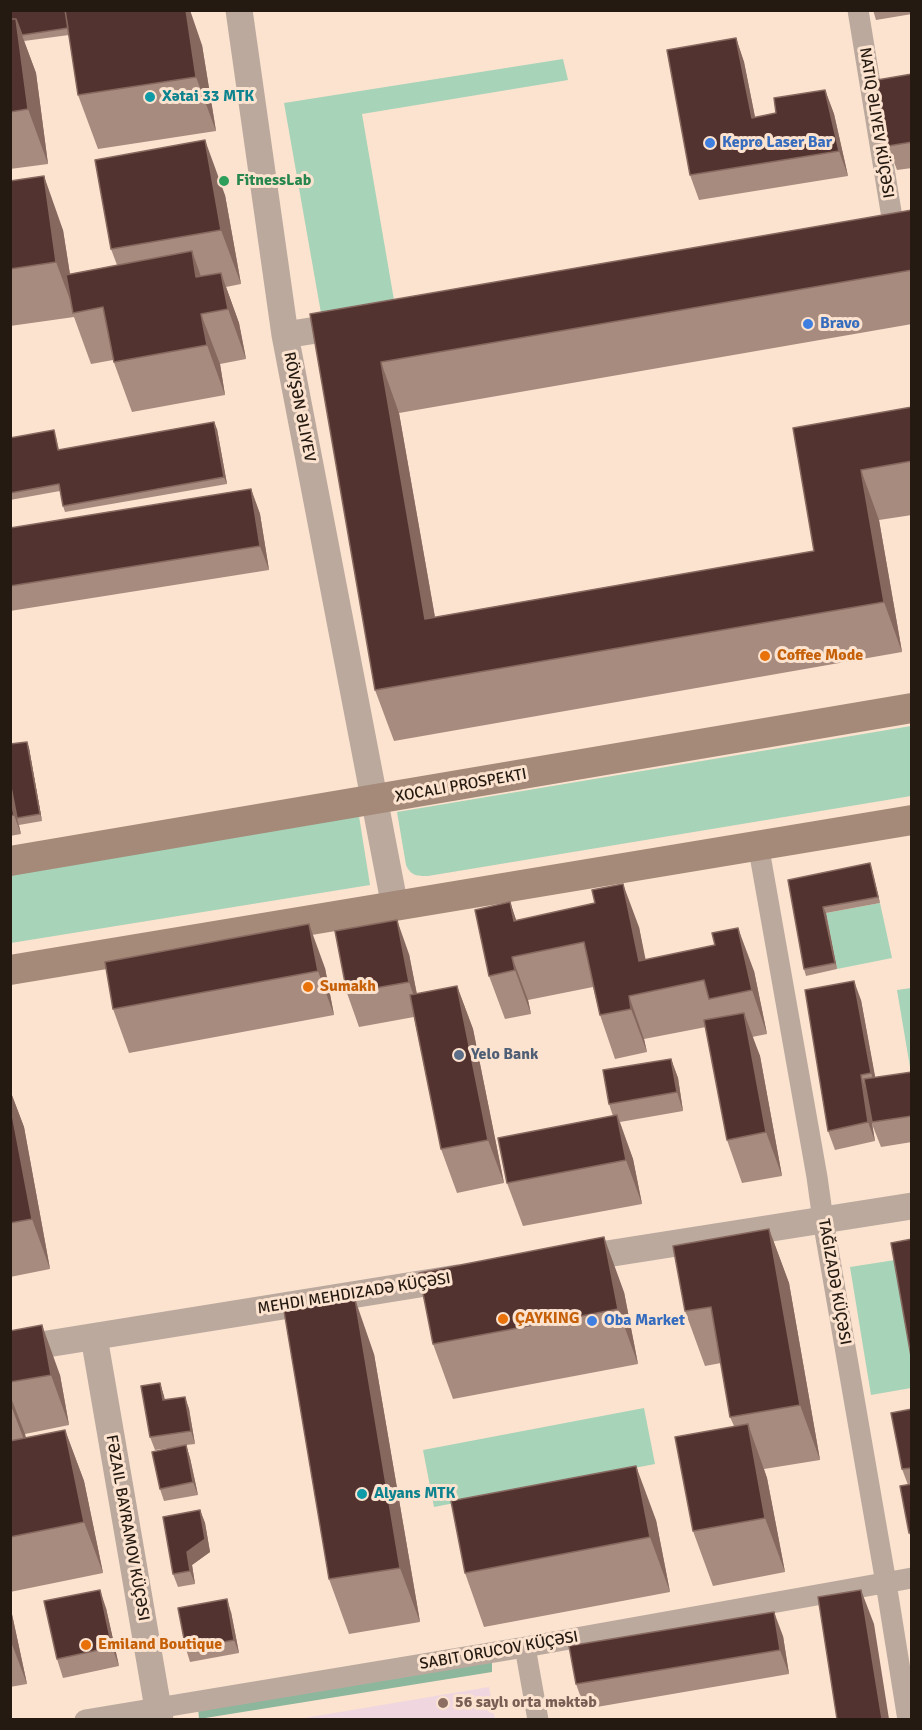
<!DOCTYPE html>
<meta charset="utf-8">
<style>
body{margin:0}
#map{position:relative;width:922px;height:1730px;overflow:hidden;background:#fce3cf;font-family:Signika,sans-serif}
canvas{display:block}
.frame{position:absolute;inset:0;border:12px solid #251a11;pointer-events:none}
</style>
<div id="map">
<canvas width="922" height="1730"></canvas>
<div class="frame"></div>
</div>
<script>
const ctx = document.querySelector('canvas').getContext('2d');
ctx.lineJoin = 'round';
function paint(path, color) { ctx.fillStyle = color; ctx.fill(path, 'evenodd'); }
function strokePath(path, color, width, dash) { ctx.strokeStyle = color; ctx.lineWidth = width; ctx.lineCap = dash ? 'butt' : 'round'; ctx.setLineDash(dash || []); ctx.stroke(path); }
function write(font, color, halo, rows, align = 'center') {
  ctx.font = font + ' Signika,sans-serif'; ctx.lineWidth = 6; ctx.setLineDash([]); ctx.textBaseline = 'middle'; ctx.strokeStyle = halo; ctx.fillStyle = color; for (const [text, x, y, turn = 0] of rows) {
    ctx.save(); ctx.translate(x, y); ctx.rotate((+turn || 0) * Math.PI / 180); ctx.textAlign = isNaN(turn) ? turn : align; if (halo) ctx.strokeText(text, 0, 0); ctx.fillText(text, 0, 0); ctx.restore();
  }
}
paint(new Path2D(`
 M 489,1687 L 495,1719 L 298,1719 Z`), '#f0d7df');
paint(new Path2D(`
 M 563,59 L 568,80 L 362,114 L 394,300 L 321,313 L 284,103 Z
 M 911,726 L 911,796 L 428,876 C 417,876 411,876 406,865 L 397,812 Z
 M 359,816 L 370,885 L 11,943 L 11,872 Z
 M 880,903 L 892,958 L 837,969 L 826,913 Z
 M 911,988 L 911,1073 L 897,990 Z
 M 895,1260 L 911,1355 L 911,1388 L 871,1395 L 850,1267 Z
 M 644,1408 L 655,1464 L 434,1507 L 423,1450 Z`), '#a7d3b8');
paint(new Path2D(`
 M 492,1658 L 492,1672 L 199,1719 L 198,1707 Z`), '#8cb79d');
strokePath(new Path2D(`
 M 858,10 L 895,236
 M 758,844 L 817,1177 L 823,1220 L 886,1583 L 908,1720
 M 525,1647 L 538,1720
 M 85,1720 L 525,1647 L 912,1578`), '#bba99e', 21);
strokePath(new Path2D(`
 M 239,10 L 285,335 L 395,907
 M 285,335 L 348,325
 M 575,1259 L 912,1206
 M 94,1337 L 160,1720
 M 10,1350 L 457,1278`), '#bba99e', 27);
strokePath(new Path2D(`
 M 10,861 L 912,708
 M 10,970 L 912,820`), '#a58a79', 30);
paint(new Path2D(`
 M 10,10 L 202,45 L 216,131 L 98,149 L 78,95 L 69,35 L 24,41 L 36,73 L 48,164 L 10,169 Z
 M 873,10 L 912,10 L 912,14 L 876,20 Z
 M 736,38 L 744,62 L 755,117 L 776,113 L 825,90 L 834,114 L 848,176 L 699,200 L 690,175 Z
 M 912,74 L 912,168 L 897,170 L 888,146 Z
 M 10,181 L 63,230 L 70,274 L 117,265 L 111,249 L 225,195 L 241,284 L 226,287 L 239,323 L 246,359 L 220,364 L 225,395 L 132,412 L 113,360 L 91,364 L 74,317 L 10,326 Z
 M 912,210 L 912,324 L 399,413 L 435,617 L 814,551 L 793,428 L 912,407 L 912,515 L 879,520 L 902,652 L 394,741 L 375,690 L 310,314 Z
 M 217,429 L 227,484 L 65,512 L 63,506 L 60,491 L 10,500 L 10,438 L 56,437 L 59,450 Z
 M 251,489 L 260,514 L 269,570 L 10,611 L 10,528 Z
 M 27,742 L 29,748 L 42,821 L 19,825 L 21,834 L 10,836 L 10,744 Z
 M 872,870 L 880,903 L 826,913 L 837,969 L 806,976 L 804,969 L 788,880 Z
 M 510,902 L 516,920 L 639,927 L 645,960 L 754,971 L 767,1034 L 752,1037 L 760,1056 L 782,1176 L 742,1183 L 727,1140 L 706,1027 L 644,1039 L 647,1052 L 615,1059 L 600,1015 L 593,987 L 528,1000 L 531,1014 L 505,1019 L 489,976 Z
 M 409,954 L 417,994 L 457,986 L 473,1029 L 504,1183 L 457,1193 L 441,1149 L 414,1017 L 359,1027 L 347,993 Z
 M 325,968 L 334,1015 L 129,1053 L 113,1009 Z
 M 861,1000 L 875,1078 L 912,1072 L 912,1142 L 881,1147 L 872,1124 L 875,1141 L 835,1150 L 828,1131 Z
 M 671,1059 L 678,1078 L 683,1111 L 620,1122 L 633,1159 L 642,1204 L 523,1226 L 507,1183 L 613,1116 L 609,1104 Z
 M 10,1090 L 24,1127 L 50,1269 L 10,1277 Z
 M 769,1229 L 789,1283 L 820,1460 L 764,1469 L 767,1478 L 785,1572 L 713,1586 L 693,1531 L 734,1426 L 730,1417 L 721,1363 L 705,1366 L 685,1311 Z
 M 624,1292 L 638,1364 L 453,1399 L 433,1344 Z
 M 10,1331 L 60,1375 L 69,1425 L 25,1434 L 26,1438 L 65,1430 L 84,1481 L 103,1573 L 10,1592 Z
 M 374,1354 L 420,1622 L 349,1634 L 329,1579 Z
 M 160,1383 L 165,1400 L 185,1397 L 189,1409 L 195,1444 L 186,1445 L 190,1458 L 198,1495 L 164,1501 L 160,1489 L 183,1446 L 155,1450 L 150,1437 Z
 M 912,1409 L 912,1539 L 909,1533 L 908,1485 L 902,1469 Z
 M 200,1510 L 205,1523 L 210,1552 L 192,1565 L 195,1584 L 178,1587 L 173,1574 Z
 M 656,1520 L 670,1592 L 484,1627 L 465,1573 Z
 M 10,1605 L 27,1684 L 10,1687 Z
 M 106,1608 L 119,1666 L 63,1678 L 57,1659 Z
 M 231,1612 L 239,1653 L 190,1662 L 186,1649 Z
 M 783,1636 L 789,1674 L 585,1709 L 576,1684 Z`), '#a88b7f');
paint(new Path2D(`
 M 186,10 L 190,10 L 202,45 L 216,131 L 196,77 Z
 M 16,19 L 36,73 L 48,164 L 28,109 Z
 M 736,38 L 744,62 L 760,142 L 752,118 Z
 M 825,90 L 834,114 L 848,176 L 839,151 Z
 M 205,140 L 225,195 L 241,284 L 221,230 Z
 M 44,176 L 63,230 L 76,313 L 75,313 L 56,262 Z
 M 192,251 L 210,302 L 196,277 Z
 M 221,273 L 239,323 L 246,359 L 228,309 Z
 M 201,314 L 220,364 L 225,395 L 207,345 Z
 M 381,362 L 399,413 L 444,669 L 425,619 Z
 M 214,422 L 217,429 L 227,484 L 224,477 Z
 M 861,470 L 879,520 L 902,652 L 884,602 Z
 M 251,489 L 260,514 L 269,570 L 260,546 Z
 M 27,742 L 29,748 L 42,821 L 40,814 Z
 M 10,775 L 17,818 L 21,834 L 14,815 L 10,795 Z
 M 870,863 L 872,870 L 880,903 L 878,897 Z
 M 623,884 L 639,927 L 652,991 L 639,961 Z
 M 510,902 L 525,946 L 514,921 Z
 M 823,907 L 826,913 L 837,969 L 835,963 Z
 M 397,920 L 409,954 L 421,1016 L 409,982 Z
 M 309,924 L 325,968 L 334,1015 L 318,971 Z
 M 738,928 L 754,971 L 767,1034 L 752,990 Z
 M 512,957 L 528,1000 L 531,1014 L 515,970 Z
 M 854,981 L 861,1000 L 878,1092 L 871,1073 Z
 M 457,986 L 473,1029 L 504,1183 L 488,1140 Z
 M 629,996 L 644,1039 L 647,1052 L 631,1009 Z
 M 744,1013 L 760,1056 L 782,1176 L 766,1132 Z
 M 671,1059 L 678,1078 L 683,1111 L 677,1092 Z
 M 861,1075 L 867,1094 L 875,1141 L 868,1122 Z
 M 10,1090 L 24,1127 L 50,1269 L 32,1219 L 10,1103 Z
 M 617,1115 L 633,1159 L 642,1204 L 626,1160 Z
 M 769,1229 L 789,1283 L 820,1460 L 800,1405 Z
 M 604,1237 L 624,1292 L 638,1364 L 618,1309 Z
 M 355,1299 L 374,1354 L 420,1622 L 400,1568 Z
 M 42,1325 L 60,1375 L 69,1425 L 51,1375 Z
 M 160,1383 L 164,1396 L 167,1413 L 163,1400 Z
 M 10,1395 L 25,1434 L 28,1450 L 10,1403 Z
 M 185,1397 L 189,1409 L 195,1444 L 191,1431 Z
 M 748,1424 L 767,1478 L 785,1572 L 765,1518 Z
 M 65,1430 L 84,1481 L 103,1573 L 84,1522 Z
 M 186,1445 L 190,1458 L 198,1495 L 193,1482 Z
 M 636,1466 L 656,1520 L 670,1592 L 650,1537 Z
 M 200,1510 L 205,1523 L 210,1552 L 192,1565 L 195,1584 L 190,1571 L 187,1552 Z
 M 100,1590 L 106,1608 L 119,1666 L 112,1647 Z
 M 861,1590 L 874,1624 L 889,1719 L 882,1719 Z
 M 227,1599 L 231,1612 L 239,1653 L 234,1640 Z
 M 10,1605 L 27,1684 L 10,1639 Z
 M 774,1612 L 783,1636 L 789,1674 L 780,1650 Z`), '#86685f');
const building = new Path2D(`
 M 10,10 L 65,10 L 68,28 L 22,35 L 16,19 L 10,19 Z
 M 65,10 L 186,10 L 196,77 L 78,95 Z
 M 10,19 L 16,19 L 28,109 L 10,112 Z
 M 736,38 L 752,118 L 776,113 L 774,98 L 825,90 L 839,151 L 690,175 L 667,50 Z
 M 912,74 L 912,142 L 888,146 L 877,80 Z
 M 205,140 L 221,230 L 111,249 L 95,160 Z
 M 44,176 L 56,262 L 10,269 L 10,181 Z
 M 912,210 L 912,270 L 381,362 L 425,619 L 814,551 L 793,428 L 912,407 L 912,461 L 861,470 L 884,602 L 375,690 L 310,314 Z
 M 192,251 L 196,277 L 221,273 L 228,309 L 201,314 L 207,345 L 114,362 L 103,307 L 73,313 L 66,275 Z
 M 214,422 L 224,477 L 63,506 L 59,484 L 10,493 L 10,438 L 54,430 L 58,450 Z
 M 251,489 L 260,546 L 10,586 L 10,528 Z
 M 27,742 L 40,814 L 17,818 L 10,782 L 10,744 Z
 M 10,795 L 14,815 L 10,816 Z
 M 870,863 L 878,897 L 823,907 L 835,963 L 804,969 L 788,880 Z
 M 623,884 L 639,961 L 715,945 L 712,933 L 738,928 L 752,990 L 709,999 L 704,980 L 629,996 L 631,1009 L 600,1015 L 584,942 L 512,957 L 515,970 L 489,976 L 475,910 L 510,902 L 514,921 L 595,903 L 592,890 Z
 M 397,920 L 409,982 L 347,993 L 335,931 Z
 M 309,924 L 318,971 L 113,1009 L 105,962 Z
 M 854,981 L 871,1073 L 861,1075 L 868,1122 L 828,1131 L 805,990 Z
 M 457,986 L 488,1140 L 441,1149 L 410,995 Z
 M 744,1013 L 766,1132 L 727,1140 L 704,1020 Z
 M 671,1059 L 677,1092 L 609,1104 L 603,1070 Z
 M 912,1072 L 912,1116 L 872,1122 L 864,1079 Z
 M 10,1103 L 32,1219 L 10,1223 Z
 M 617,1115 L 626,1160 L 507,1183 L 498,1138 Z
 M 769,1229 L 800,1405 L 730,1417 L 711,1307 L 685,1311 L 673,1246 Z
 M 604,1237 L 618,1309 L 433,1344 L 419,1273 Z
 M 912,1239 L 912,1362 L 891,1243 Z
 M 355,1299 L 400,1568 L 329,1579 L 284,1311 Z
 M 42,1325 L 51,1375 L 10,1382 L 10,1331 Z
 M 160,1383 L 163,1400 L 185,1397 L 191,1431 L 150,1437 L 141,1386 Z
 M 912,1409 L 912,1468 L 902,1469 L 891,1413 Z
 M 748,1424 L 765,1518 L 693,1531 L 675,1437 Z
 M 65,1430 L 84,1522 L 10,1537 L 10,1441 Z
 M 186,1445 L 193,1482 L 160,1489 L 152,1452 Z
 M 636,1466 L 650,1537 L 465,1573 L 451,1501 Z
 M 912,1484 L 912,1532 L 909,1533 L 900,1486 Z
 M 200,1510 L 205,1539 L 187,1552 L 190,1571 L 173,1574 L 163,1517 Z
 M 100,1590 L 112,1647 L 57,1659 L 44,1601 Z
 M 861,1590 L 882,1719 L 837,1719 L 818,1597 Z
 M 227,1599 L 234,1640 L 186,1649 L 178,1608 Z
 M 774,1612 L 780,1650 L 576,1684 L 569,1646 Z`);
paint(building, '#53332f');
strokePath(building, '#86685f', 1.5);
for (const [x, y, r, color] of [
 [150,97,6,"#0f9aa8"],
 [710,143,6,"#3f7fe0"],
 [224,181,6,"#2e9e5b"],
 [808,324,6,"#3f7fe0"],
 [765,656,6,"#e8710a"],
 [308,987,6,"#e8710a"],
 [459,1055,6,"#5c6f8a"],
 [503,1319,6,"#e8710a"],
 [592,1321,6,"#3f7fe0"],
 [362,1494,6,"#0f9aa8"],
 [86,1645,6,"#e8710a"],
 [443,1703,6,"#8d6e63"]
]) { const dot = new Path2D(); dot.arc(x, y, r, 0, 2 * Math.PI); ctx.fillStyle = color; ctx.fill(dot); strokePath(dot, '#fce3cf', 2); }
write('bold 16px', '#0d838f', '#fce3cf', [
 ["Xətai 33 MTK",162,97],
 ["Alyans MTK",374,1494]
], 'left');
write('16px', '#251a11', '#fce3cf', [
 ["NATIQ ƏLIYEV KÜÇƏSI",876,123,81],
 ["RÖVŞƏN ƏLIYEV",299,407,79],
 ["XOCALI PROSPEKTI",461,786,-10],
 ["TAĞIZADƏ KÜÇƏSI",834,1282,80],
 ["MEHDI MEHDIZADƏ KÜÇƏSI",354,1294,-9],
 ["FƏZAIL BAYRAMOV KÜÇƏSI",127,1528,80],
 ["SABIT ORUCOV KÜÇƏSI",499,1651,-10]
]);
write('bold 16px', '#366cbe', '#fce3cf', [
 ["Kepro Laser Bar",722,143],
 ["Bravo",820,324],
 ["Oba Market",604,1321]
], 'left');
write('bold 16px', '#27864d', '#fce3cf', [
 ["FitnessLab",236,181]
], 'left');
write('bold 16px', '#c56008', '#fce3cf', [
 ["Coffee Mode",777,656],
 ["Sumakh",320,987],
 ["ÇAYKING",515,1319],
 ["Emiland Boutique",98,1645]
], 'left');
write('bold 16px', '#4e5e75', '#fce3cf', [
 ["Yelo Bank",471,1055]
], 'left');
write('bold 16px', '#785e54', '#fce3cf', [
 ["56 saylı orta məktəb",455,1703]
], 'left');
</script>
